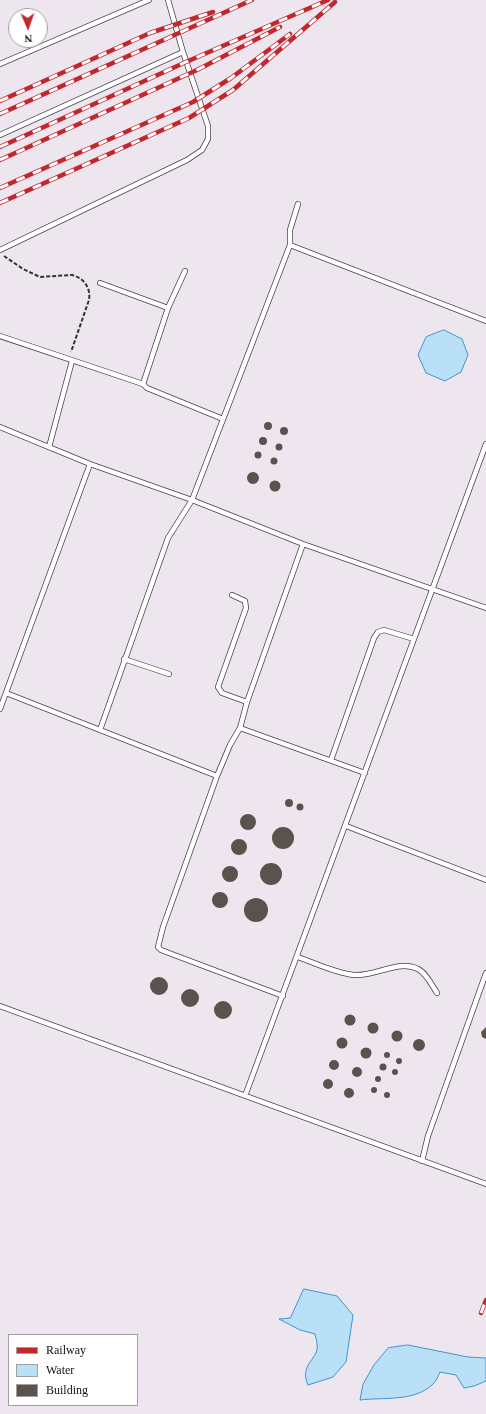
<!DOCTYPE html>
<style>
body{margin:0}
#map{position:relative;width:486px;height:1414px;overflow:hidden;background:#fffdf5;font-family:Georgia,serif}
canvas{display:block}
.legend{position:absolute;left:8px;top:1334px;width:130px;height:72px;box-sizing:border-box;background:#fff;border:1px solid #a0a0a0;margin:0;padding:5px 7px;list-style:none;font-size:12px;color:#111}
.legend li{display:flex;align-items:center;gap:8px;height:20px}
.legend b{width:20px;border:1px solid #a0a0a0}
.north{position:absolute;left:8px;top:8px;width:40px;height:40px;box-sizing:border-box;background:#fff;border:1px solid #a0a0a0;border-radius:50%;rotate:178deg;font-size:11px;font-weight:700;line-height:16px;text-align:center;color:#111}
.north::after{content:'';display:block;margin:auto;width:14px;height:18px;background:#c4262e;clip-path:polygon(50% 0,100% 100%,50% 72%,0 100%)}
</style>
<div id="map">
<canvas width="486" height="1414"></canvas>
<ul class="legend">
<li><b style="height:5px;background:#c4262e"></b>Railway</li>
<li><b style="height:11px;background:#b9e0f7"></b>Water</li>
<li><b style="height:11px;background:#5a524d"></b>Building</li>
</ul>
<div class="north">N</div>
</div>
<script>
const ctx = document.querySelector('canvas').getContext('2d');
ctx.lineJoin = 'round';
function paint(path, color) { ctx.fillStyle = color; ctx.fill(path, 'evenodd'); }
function strokePath(path, color, width, dash) { ctx.strokeStyle = color; ctx.lineWidth = width; ctx.lineCap = dash ? 'butt' : 'round'; ctx.setLineDash(dash || []); ctx.stroke(path); }
paint(new Path2D(`
 M 0,0 L 486,0 L 486,1414 L 0,1414 ZM 16,16 L 40,16 L 40,40 L 16,40 ZM 9,1335 L 137,1335 L 137,1405 L 9,1405 Z`), '#eee6ef');
const water = new Path2D(`
 M 444,330 L 462,339 L 468,355 L 461,372 L 445,381 L 426,373 L 418,355 L 426,337 Z
 M 304,1289 L 337,1296 L 353,1315 L 346,1362 L 333,1377 L 308,1385 C 300,1367 314,1361 317,1350 C 318,1345 316,1338 315,1334 L 300,1330 L 279,1319 L 290,1318 Z
 M 408,1345 L 468,1357 L 486,1358 L 486,1381 L 474,1386 L 464,1388 L 456,1375 L 440,1372 C 438,1376 436,1382 432,1385 C 413,1402 384,1397 360,1400 L 363,1384 L 374,1365 L 388,1348 Z`);
paint(water, '#b9e0f7');
strokePath(water, '#3f96cf', 1);
paint(new Path2D(`
 M264 426a4 4 0 1 1 8 0a4 4 0 1 1-8 0Z
 M280 431a4 4 0 1 1 8 0a4 4 0 1 1-8 0Z
 M259 441a4 4 0 1 1 8 0a4 4 0 1 1-8 0Z
 M275.5 447a3.5 3.5 0 1 1 7 0a3.5 3.5 0 1 1-7 0Z
 M254.5 455a3.5 3.5 0 1 1 7 0a3.5 3.5 0 1 1-7 0Z
 M270.5 461a3.5 3.5 0 1 1 7 0a3.5 3.5 0 1 1-7 0Z
 M247 478a6 6 0 1 1 12 0a6 6 0 1 1-12 0Z
 M269.5 486a5.5 5.5 0 1 1 11 0a5.5 5.5 0 1 1-11 0Z
 M285 803a4 4 0 1 1 8 0a4 4 0 1 1-8 0Z
 M296.5 807a3.5 3.5 0 1 1 7 0a3.5 3.5 0 1 1-7 0Z
 M240 822a8 8 0 1 1 16 0a8 8 0 1 1-16 0Z
 M272 838a11 11 0 1 1 22 0a11 11 0 1 1-22 0Z
 M231 847a8 8 0 1 1 16 0a8 8 0 1 1-16 0Z
 M260 874a11 11 0 1 1 22 0a11 11 0 1 1-22 0Z
 M222 874a8 8 0 1 1 16 0a8 8 0 1 1-16 0Z
 M212 900a8 8 0 1 1 16 0a8 8 0 1 1-16 0Z
 M244 910a12 12 0 1 1 24 0a12 12 0 1 1-24 0Z
 M150 986a9 9 0 1 1 18 0a9 9 0 1 1-18 0Z
 M181 998a9 9 0 1 1 18 0a9 9 0 1 1-18 0Z
 M214 1010a9 9 0 1 1 18 0a9 9 0 1 1-18 0Z
 M344.5 1020a5.5 5.5 0 1 1 11 0a5.5 5.5 0 1 1-11 0Z
 M367.5 1028a5.5 5.5 0 1 1 11 0a5.5 5.5 0 1 1-11 0Z
 M 486,1027 L 486,1039 L 482,1037 L 481,1032 Z
 M391.5 1036a5.5 5.5 0 1 1 11 0a5.5 5.5 0 1 1-11 0Z
 M336.5 1043a5.5 5.5 0 1 1 11 0a5.5 5.5 0 1 1-11 0Z
 M413 1045a6 6 0 1 1 12 0a6 6 0 1 1-12 0Z
 M360.5 1053a5.5 5.5 0 1 1 11 0a5.5 5.5 0 1 1-11 0Z
 M384 1055a3 3 0 1 1 6 0a3 3 0 1 1-6 0Z
 M396 1061a3 3 0 1 1 6 0a3 3 0 1 1-6 0Z
 M329 1065a5 5 0 1 1 10 0a5 5 0 1 1-10 0Z
 M379.5 1067a3.5 3.5 0 1 1 7 0a3.5 3.5 0 1 1-7 0Z
 M352 1072a5 5 0 1 1 10 0a5 5 0 1 1-10 0Z
 M392 1072a3 3 0 1 1 6 0a3 3 0 1 1-6 0Z
 M375 1079a3 3 0 1 1 6 0a3 3 0 1 1-6 0Z
 M323 1084a5 5 0 1 1 10 0a5 5 0 1 1-10 0Z
 M371 1090a3 3 0 1 1 6 0a3 3 0 1 1-6 0Z
 M344 1093a5 5 0 1 1 10 0a5 5 0 1 1-10 0Z
 M384 1095a3 3 0 1 1 6 0a3 3 0 1 1-6 0Z`), '#5a524d');
const lane = new Path2D(`
 M 0,64 L 149,0
 M 0,135 L 183,52
 M 290,245 L 290,230 L 298,204
 M 0,250 L 187,160 L 202,150 L 208,139 L 208,126 L 183,52 L 168,0
 M 100,283 L 168,308
 M 0,336 L 143,384 L 147,388 L 223,419
 M 143,384 L 168,308 L 185,271
 M 0,427 L 90,464 L 192,500 L 303,544 L 486,608
 M 49,447 L 72,361
 M 232,595 L 245,601 L 246,608 L 218,687 L 222,693 L 247,702
 M 124,659 L 169,674
 M 6,693 L 217,776
 M 0,709 L 90,464
 M 240,728 L 365,773
 M 100,730 L 168,538 L 192,500 L 290,245 L 486,321
 M 331,760 L 374,638 L 378,632 L 384,630 L 414,639
 M 346,826 L 486,880
 M 298,957 C 315,963 335,973 354,975 C 374,977 399,959 418,969 C 426,973 432,985 437,993
 M 283,996 L 161,950 L 158,947 L 163,927 L 217,776 L 230,745 L 240,728 L 247,702 L 303,544
 M 0,1006 L 486,1184
 M 245,1096 L 486,444
 M 422,1161 L 428,1136 L 486,973`);
strokePath(lane, '#444', 6);
strokePath(new Path2D(`
 M 4,256 L 23,269 L 40,277 L 72,275 C 84,278 91,288 89,300 L 71,352`), '#333', 2, [4, 2]);
strokePath(lane, '#fff', 4.5);
const rail = new Path2D(`
 M 0,101 L 150,33 L 213,12
 M 0,114 L 252,0
 M 0,147 L 186,62 L 328,0
 M 0,160 L 197,70 L 280,27
 M 0,188 L 193,102 L 231,78 L 290,34
 M 0,203 L 189,118 L 233,90 L 335,2
 M 481,1313 L 486,1300`);
strokePath(rail, '#c4262e', 4.5);
strokePath(rail, '#fff', 3, [9]);
</script>
